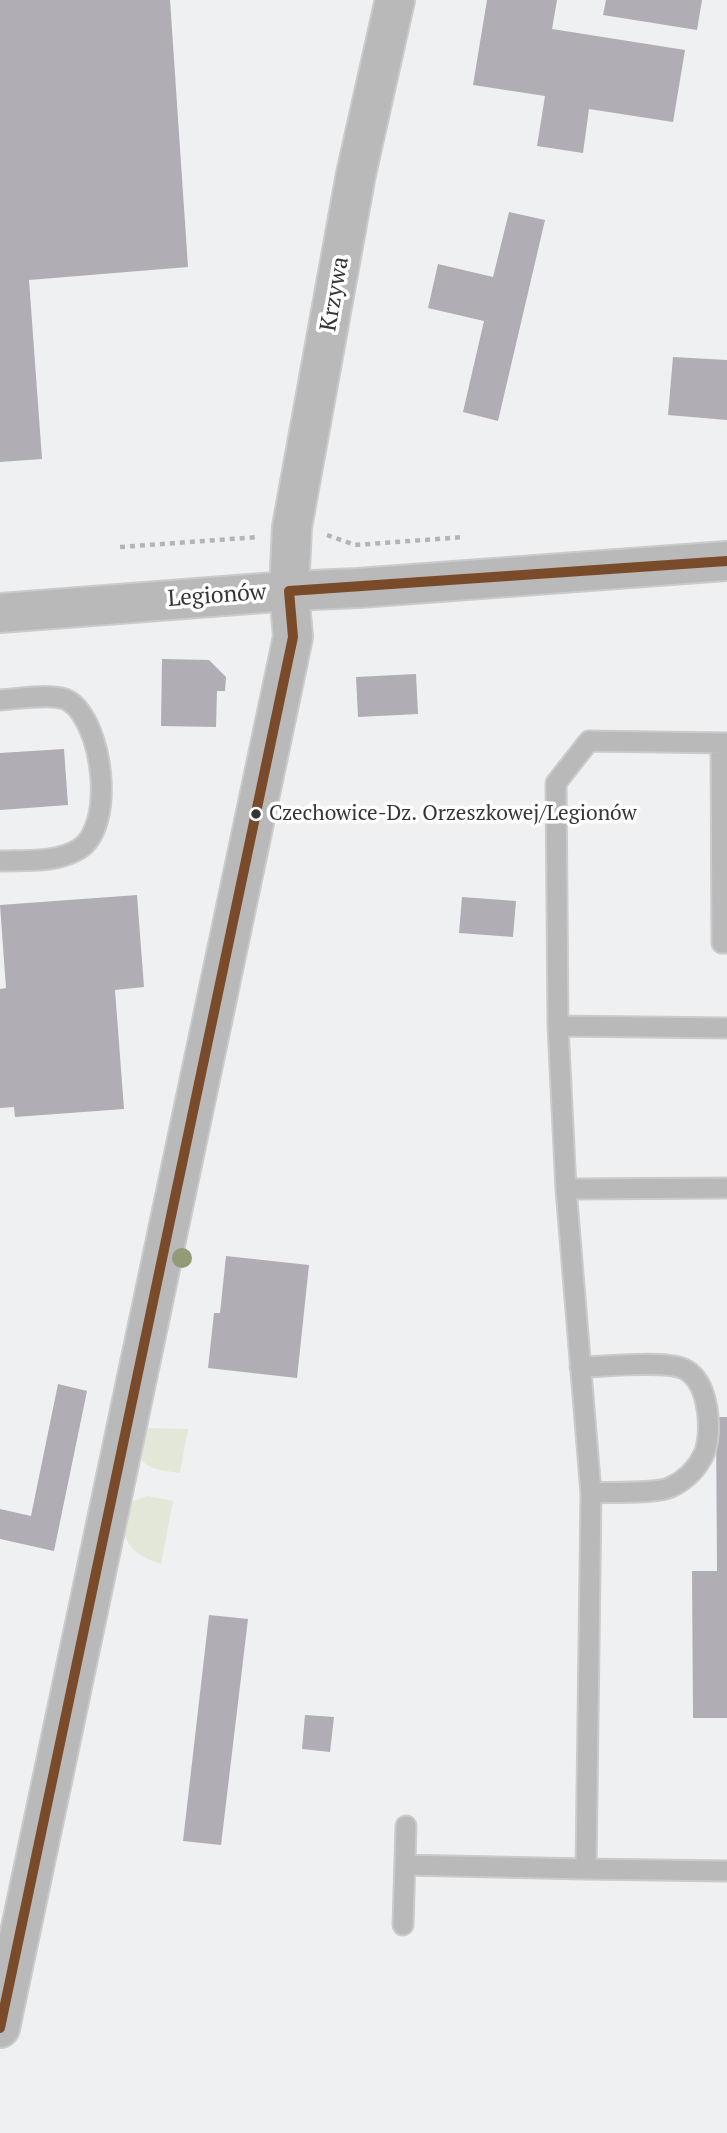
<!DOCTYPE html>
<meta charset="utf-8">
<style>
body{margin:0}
canvas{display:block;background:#eff0f2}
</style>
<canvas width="727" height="2133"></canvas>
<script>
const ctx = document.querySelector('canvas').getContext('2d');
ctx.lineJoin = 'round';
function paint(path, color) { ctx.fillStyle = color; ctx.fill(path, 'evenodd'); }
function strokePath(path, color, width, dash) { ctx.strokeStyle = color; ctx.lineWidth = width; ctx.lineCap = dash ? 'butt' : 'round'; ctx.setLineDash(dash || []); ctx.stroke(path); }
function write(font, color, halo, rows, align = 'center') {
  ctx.font = font + ' "PT Serif",serif'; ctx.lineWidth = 7; ctx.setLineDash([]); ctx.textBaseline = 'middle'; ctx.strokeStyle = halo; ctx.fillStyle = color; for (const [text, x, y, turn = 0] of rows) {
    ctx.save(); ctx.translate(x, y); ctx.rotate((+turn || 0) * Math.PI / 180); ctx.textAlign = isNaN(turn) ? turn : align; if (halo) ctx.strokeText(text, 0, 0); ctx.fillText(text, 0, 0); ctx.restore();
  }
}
paint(new Path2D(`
 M 140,1428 L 188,1429 L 180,1473 C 168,1471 144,1470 140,1456 C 137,1449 140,1436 140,1428 Z
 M 147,1496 L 173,1501 L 161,1564 C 131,1554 122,1543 122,1511 L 131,1502 Z`), '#e2e7d8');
paint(new Path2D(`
 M 0,0 L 170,0 L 188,267 L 29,280 L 42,459 L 0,462 Z
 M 487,0 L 557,0 L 552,29 L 685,50 L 673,122 L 589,109 L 583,153 L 537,146 L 545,96 L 473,85 Z
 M 606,0 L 702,0 L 697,30 L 603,15 Z
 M 509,212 L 545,220 L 498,421 L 463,412 L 484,321 L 428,308 L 438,264 L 493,277 Z
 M 673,357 L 727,360 L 727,420 L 668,415 Z
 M 162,659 L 209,660 L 226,677 L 225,691 L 217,691 L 216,727 L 161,726 Z
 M 416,674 L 418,714 L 358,717 L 356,677 Z
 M 64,749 L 68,805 L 0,810 L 0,753 Z
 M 137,895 L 144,987 L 115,990 L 124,1109 L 15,1117 L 14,1107 L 0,1108 L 0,989 L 6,988 L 0,905 Z
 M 462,897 L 516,901 L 513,937 L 459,933 Z
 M 226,1256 L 309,1265 L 297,1378 L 208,1368 L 214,1313 L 220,1313 Z
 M 58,1384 L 87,1391 L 54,1551 L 0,1539 L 0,1509 L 31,1516 Z
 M 716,1417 L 727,1417 L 727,1718 L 693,1718 L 692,1571 L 717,1571 Z
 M 209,1615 L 248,1619 L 221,1845 L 183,1841 Z
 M 305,1715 L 334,1717 L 330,1752 L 302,1749 Z`), '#b1adb4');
const service = new Path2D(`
 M 0,700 C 18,699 55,692 69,701 C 103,723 116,826 79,849 C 57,863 26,860 0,861
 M 721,743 L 722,943 L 727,943
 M 727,743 L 589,741 L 556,783 L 558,1026 L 566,1189 L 591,1493 L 586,1869 L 727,1871
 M 558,1026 L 727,1028
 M 566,1189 L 727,1188
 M 580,1367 C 603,1367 668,1359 686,1370 C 709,1383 713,1432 704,1454 C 697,1469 686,1480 671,1487 C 658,1494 608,1492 591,1493
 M 405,1865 L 586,1869
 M 403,1925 L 406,1826`);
const minor = new Path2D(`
 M 0,2028 L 293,637 L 289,591 L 292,527 L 356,174 L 395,0`);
const tertiary = new Path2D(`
 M 0,613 L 289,591 L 358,588 L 727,561`);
strokePath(service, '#cbcbcc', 23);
strokePath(minor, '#cbcbcc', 42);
strokePath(tertiary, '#cbcbcc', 42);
strokePath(new Path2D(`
 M 327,535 L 355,545 L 465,537
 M 120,547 L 259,537`), '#b4b4b4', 4.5, [5, 5]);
strokePath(service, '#b9b9b9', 19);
strokePath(minor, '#b9b9b9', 38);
strokePath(tertiary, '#b9b9b9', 38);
strokePath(new Path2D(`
 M 289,591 L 727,561
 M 0,2028 L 293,637 L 289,591`), '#7a4b2a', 10);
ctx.fillStyle = '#939a78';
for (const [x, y] of [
 [182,1258]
]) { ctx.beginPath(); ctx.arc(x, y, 10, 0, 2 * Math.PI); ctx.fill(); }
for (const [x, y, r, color] of [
 [256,814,6,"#353537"]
]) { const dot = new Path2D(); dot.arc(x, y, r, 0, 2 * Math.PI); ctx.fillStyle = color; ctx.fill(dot); strokePath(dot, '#fff', 2.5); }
write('21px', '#353537', '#fff', [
 ["Czechowice-Dz. Orzeszkowej/Legionów",269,814]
], 'left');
write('23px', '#353537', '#fff', [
 ["Krzywa",335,294,-80],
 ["Legionów",217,596,-4]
]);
</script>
